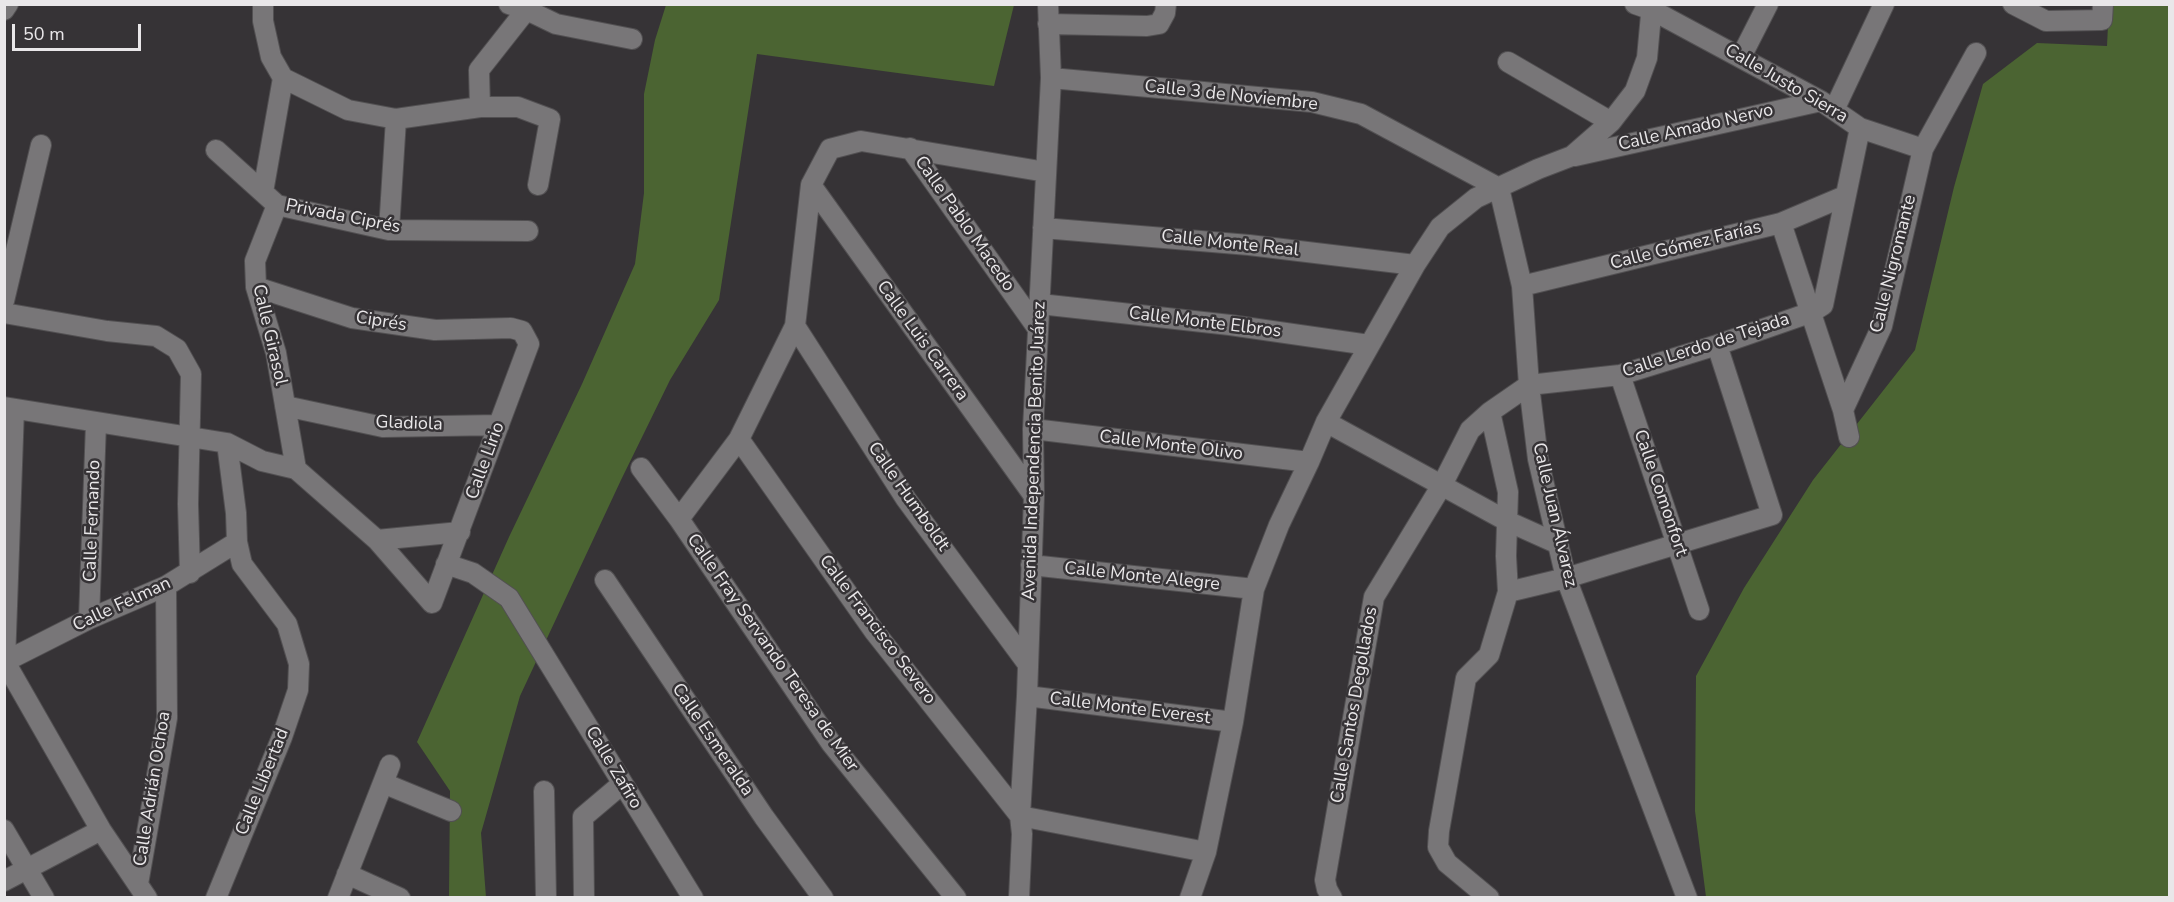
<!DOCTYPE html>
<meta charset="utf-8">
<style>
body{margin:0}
#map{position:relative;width:2174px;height:902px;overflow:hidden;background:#363336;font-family:"Nunito Sans",sans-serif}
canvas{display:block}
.frame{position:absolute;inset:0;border:6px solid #e9e7e9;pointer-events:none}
.scale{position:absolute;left:12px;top:24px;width:129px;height:27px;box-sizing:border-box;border:3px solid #e9e7e9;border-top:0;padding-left:8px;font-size:18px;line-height:21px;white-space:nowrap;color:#e9e7e9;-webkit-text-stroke:4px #363336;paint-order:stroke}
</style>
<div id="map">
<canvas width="2174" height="902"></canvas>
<div class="frame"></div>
<div class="scale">50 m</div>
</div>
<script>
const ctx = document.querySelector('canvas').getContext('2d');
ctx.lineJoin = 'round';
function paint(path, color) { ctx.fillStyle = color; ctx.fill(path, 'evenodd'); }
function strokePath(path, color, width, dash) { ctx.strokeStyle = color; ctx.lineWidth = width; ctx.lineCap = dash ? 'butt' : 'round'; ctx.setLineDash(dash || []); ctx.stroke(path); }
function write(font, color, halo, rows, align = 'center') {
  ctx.font = font + ' "Nunito Sans",sans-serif'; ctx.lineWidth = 5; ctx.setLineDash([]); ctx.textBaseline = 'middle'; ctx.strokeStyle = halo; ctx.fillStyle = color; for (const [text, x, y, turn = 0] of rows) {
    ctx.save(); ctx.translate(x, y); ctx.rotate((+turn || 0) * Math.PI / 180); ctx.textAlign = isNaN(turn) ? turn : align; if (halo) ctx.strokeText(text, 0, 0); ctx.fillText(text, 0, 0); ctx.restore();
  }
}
paint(new Path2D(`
 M 666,5 L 1014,5 L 994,86 L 757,54 L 719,300 L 670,380 L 621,480 L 520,696 L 481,833 L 486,897 L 449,897 L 450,791 L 417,742 L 509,537 L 582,384 L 635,264 L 644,193 L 644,94 L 655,40 Z
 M 2109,5 L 2169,5 L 2169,897 L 1706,897 L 1695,811 L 1696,676 L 1744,588 L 1813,480 L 1915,350 L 1954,187 L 1983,84 L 2037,43 L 2107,46 Z`), '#4b6432');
const minor = new Path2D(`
 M 509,4 L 527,10 L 556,24 L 632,39
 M 1635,4 L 1652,10 L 1821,101 L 1860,128 L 1923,149
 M 2013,4 L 2046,21 L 2102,20 L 2103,4
 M 4,10 L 8,4
 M 1048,24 L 1147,26 L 1159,24 L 1165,13 L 1166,4
 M 1741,57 L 1768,4
 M 1508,62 L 1611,122
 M 283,78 L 348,110 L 396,119 L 480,107 L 518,107 L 550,119 L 538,185
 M 1051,78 L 1312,102 L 1361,114 L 1499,188 L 1522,286 L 1529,385 L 1538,459 L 1566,578 L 1687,898
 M 480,107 L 479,70 L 531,4
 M 1834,110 L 1884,4
 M 910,148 L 1038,329
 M 216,150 L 277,205 L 389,230 L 528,231
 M 1575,156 L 1821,101
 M 811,185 L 1034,496
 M 263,192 L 283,78 L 271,57 L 263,21 L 263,4
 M 277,205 L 255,261 L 256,287 L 276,353 L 296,469
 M 1781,223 L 1843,410 L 1849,437
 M 1043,228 L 1249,245 L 1415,265
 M 389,230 L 396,119
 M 1522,286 L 1781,223 L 1845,196
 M 4,301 L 41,145
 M 1040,304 L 1230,325 L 1369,345
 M 4,313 L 107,331 L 156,336 L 177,349 L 191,374 L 188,504 L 190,573
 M 795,326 L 906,499 L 1027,663
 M 1620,375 L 1699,610
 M 285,406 L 383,427 L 499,425
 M 4,407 L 227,443 L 262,461 L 296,469 L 377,540 L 432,603 L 529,344 L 522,331 L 511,328 L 435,330 L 352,318 L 256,287
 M 14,409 L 5,662 L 101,830 L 147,898
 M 1843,410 L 1882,326 L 1923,149 L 1976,53
 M 1326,422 L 1507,521 L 1556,543
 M 1033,429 L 1309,462
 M 739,439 L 874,631 L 1020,816 L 1206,852
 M 641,468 L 679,519 L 831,743 L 956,898
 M 679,519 L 739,439 L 795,326 L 811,185 L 830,149 L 861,141 L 1046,172
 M 377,540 L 460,532
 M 446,564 L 473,573 L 509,598 L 693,898
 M 1031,565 L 1254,589
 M 605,580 L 764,817 L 823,898
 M 1508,592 L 1566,578 L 1772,515 L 1717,345
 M 89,619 L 96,423
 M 4,662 L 89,619 L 166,586 L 237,542
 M 1027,696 L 1233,722
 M 383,783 L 451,811
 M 544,791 L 546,898
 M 4,830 L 44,898
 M 347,874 L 400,898
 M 4,881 L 101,830
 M 138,884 L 167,718 L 166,586
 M 216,898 L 282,737 L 298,690 L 299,664 L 287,624 L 242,564 L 237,542 L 236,513 L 227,443
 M 338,898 L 390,765
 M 584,898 L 583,817 L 622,784
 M 1019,898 L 1022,834 L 1020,816 L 1027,696 L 1034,496 L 1033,429 L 1051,78 L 1048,4
 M 1190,898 L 1206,852 L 1233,722 L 1254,589 L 1279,525 L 1309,462 L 1326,422 L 1415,265 L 1440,227 L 1476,198 L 1538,169 L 1572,156 L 1611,122 L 1635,91 L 1647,58 L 1652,4
 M 1332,898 L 1327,889 L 1325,880 L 1374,597 L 1442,485 L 1470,430 L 1490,412 L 1529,385 L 1620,375 L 1717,345 L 1812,312 L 1823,305 L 1860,128
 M 1489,898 L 1447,863 L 1438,847 L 1439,831 L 1466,678 L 1489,655 L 1508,592 L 1506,556 L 1508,492 L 1490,412`);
strokePath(minor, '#525052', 22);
strokePath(minor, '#787678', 20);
write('18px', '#e9e7e9', '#363336', [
 ["Calle Justo Sierra",1786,84,30],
 ["Calle 3 de Noviembre",1231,96,6],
 ["Calle Amado Nervo",1696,128,-13],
 ["Privada Ciprés",343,217,11],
 ["Calle Pablo Macedo",964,224,55],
 ["Calle Monte Real",1230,244,6],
 ["Calle Gómez Farías",1686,246,-14],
 ["Calle Nigromante",1894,264,-76],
 ["Ciprés",381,322,9],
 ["Calle Monte Elbros",1205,323,7],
 ["Calle Girasol",269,335,77],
 ["Calle Luis Carrera",922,341,54],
 ["Calle Lerdo de Tejada",1706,346,-18],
 ["Gladiola",409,424,2],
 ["Calle Monte Olivo",1171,446,7],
 ["Avenida Independencia Benito Juárez",1035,451,-88],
 ["Calle Lirio",486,461,-70],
 ["Calle Comonfort",1660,493,71],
 ["Calle Humboldt",908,497,55],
 ["Calle Juan Álvarez",1554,515,77],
 ["Calle Fernando",93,521,-88],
 ["Calle Monte Alegre",1142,577,6],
 ["Calle Felman",122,605,-25],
 ["Calle Francisco Severo",877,630,53],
 ["Calle Fray Servando Teresa de Mier",772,653,55],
 ["Calle Santos Degollados",1355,705,-80],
 ["Calle Monte Everest",1130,709,7],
 ["Calle Esmeralda",712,740,56],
 ["Calle Zafiro",613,768,59],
 ["Calle Libertad",263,782,-68],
 ["Calle Adrián Ochoa",153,789,-81]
]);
</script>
